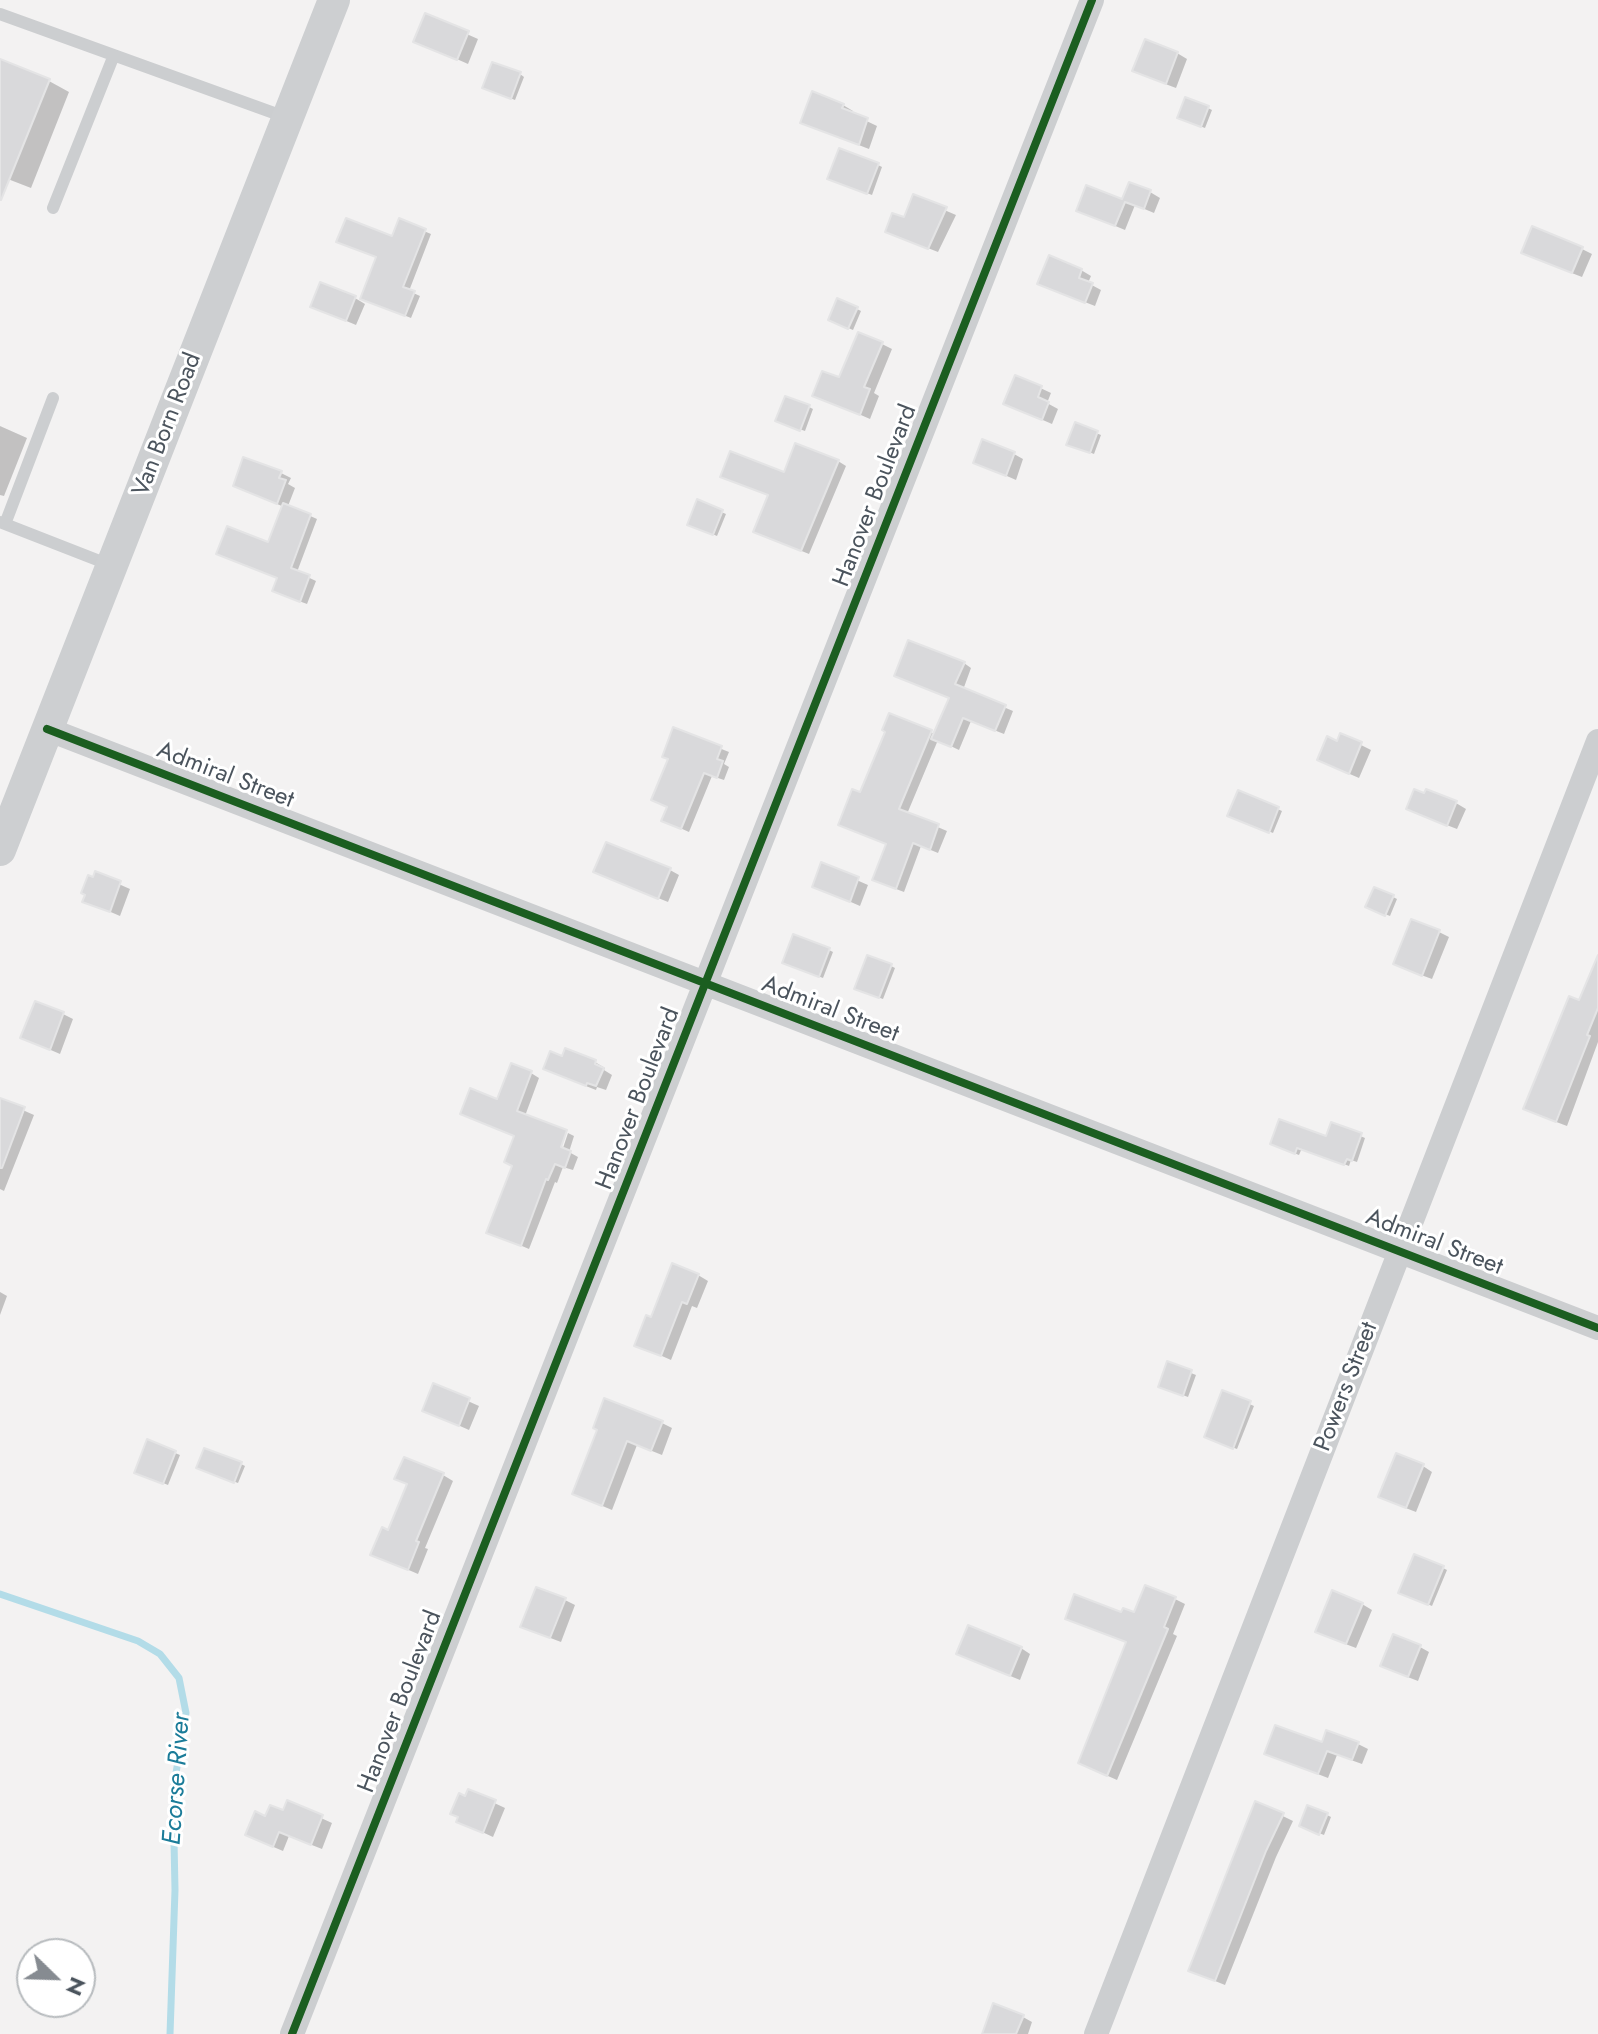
<!DOCTYPE html>
<style>
body{margin:0}
#map{position:relative;width:1598px;height:2034px;overflow:hidden;background:#f3f2f2;font-family:Jost,sans-serif}
canvas{display:block}
.north{position:absolute;left:16px;top:1938px;width:80px;height:80px;box-sizing:border-box;background:#fff;border:2px solid #b7bbbe;border-radius:50%;rotate:113deg;font-size:22px;font-weight:700;line-height:32px;text-align:center;color:#4b545d}
.north::after{content:'';display:block;margin:auto;width:28px;height:36px;background:#868b91;clip-path:polygon(50% 0,100% 100%,50% 72%,0 100%)}
</style>
<div id="map">
<canvas width="1598" height="2034"></canvas>
<div class="north">N</div>
</div>
<script>
const ctx = document.querySelector('canvas').getContext('2d');
ctx.lineJoin = 'round';
function paint(path, color) { ctx.fillStyle = color; ctx.fill(path, 'evenodd'); }
function strokePath(path, color, width, dash) { ctx.strokeStyle = color; ctx.lineWidth = width; ctx.lineCap = dash ? 'butt' : 'round'; ctx.setLineDash(dash || []); ctx.stroke(path); }
function write(font, color, halo, rows, align = 'center') {
  ctx.font = font + ' Jost,sans-serif'; ctx.lineWidth = 6; ctx.setLineDash([]); ctx.textBaseline = 'middle'; ctx.strokeStyle = halo; ctx.fillStyle = color; for (const [text, x, y, turn = 0] of rows) {
    ctx.save(); ctx.translate(x, y); ctx.rotate((+turn || 0) * Math.PI / 180); ctx.textAlign = isNaN(turn) ? turn : align; if (halo) ctx.strokeText(text, 0, 0); ctx.fillText(text, 0, 0); ctx.restore();
  }
}
paint(new Path2D(`
 M 426,16 L 478,39 L 468,64 L 423,44 Z
 M 1177,53 L 1187,59 L 1176,88 L 1144,76 Z
 M 0,61 L 49,81 L 69,92 L 31,188 L 0,176 Z
 M 520,74 L 524,77 L 515,100 L 489,90 Z
 M 813,94 L 843,105 L 853,111 L 852,114 L 877,126 L 869,149 L 812,127 Z
 M 1208,108 L 1212,110 L 1205,128 L 1183,120 Z
 M 878,165 L 882,167 L 872,195 L 834,181 Z
 M 1150,192 L 1160,198 L 1154,213 L 1135,205 L 1125,230 L 1089,215 Z
 M 914,197 L 956,215 L 938,252 L 897,236 Z
 M 400,221 L 431,234 L 409,291 L 420,296 L 411,318 L 368,301 Z
 M 1582,249 L 1592,254 L 1582,277 L 1533,258 Z
 M 1081,270 L 1091,276 L 1088,283 L 1101,290 L 1095,306 L 1049,288 Z
 M 355,298 L 365,304 L 356,325 L 313,307 Z
 M 857,309 L 861,311 L 853,330 L 834,322 Z
 M 882,344 L 892,349 L 874,393 L 879,396 L 870,419 L 815,395 L 840,380 Z
 M 1017,377 L 1051,393 L 1047,403 L 1058,409 L 1052,424 L 1015,408 Z
 M 809,407 L 813,409 L 805,431 L 782,423 Z
 M 1076,425 L 1101,435 L 1094,454 L 1073,446 Z
 M 0,426 L 27,438 L 4,496 L 0,495 Z
 M 1014,454 L 1023,459 L 1016,480 L 975,462 Z
 M 838,461 L 846,466 L 809,554 L 755,532 L 770,496 L 731,481 L 785,474 Z
 M 281,473 L 291,478 L 288,484 L 295,488 L 288,506 L 317,519 L 297,572 L 316,581 L 307,604 L 280,594 L 279,578 L 270,545 L 284,507 L 245,490 Z
 M 698,502 L 726,514 L 717,536 L 694,526 Z
 M 964,663 L 971,668 L 963,690 L 1013,711 L 1004,734 L 971,721 L 959,750 L 938,740 L 907,814 L 947,831 L 938,853 L 921,846 L 904,892 L 883,884 L 887,844 L 861,795 L 888,731 L 890,715 L 935,734 L 951,698 L 904,680 Z
 M 674,730 L 729,752 L 724,764 L 729,767 L 724,780 L 712,776 L 689,832 L 671,824 L 670,759 Z
 M 1341,735 L 1371,750 L 1359,778 L 1329,765 Z
 M 1239,792 L 1282,811 L 1273,833 L 1234,817 Z
 M 1456,803 L 1466,809 L 1457,829 L 1418,814 Z
 M 822,865 L 868,885 L 860,906 L 814,886 Z
 M 670,870 L 679,875 L 668,902 L 606,877 Z
 M 96,874 L 130,889 L 120,916 L 85,901 Z
 M 1393,897 L 1397,899 L 1390,916 L 1372,909 Z
 M 1439,932 L 1449,937 L 1432,979 L 1405,969 Z
 M 829,950 L 833,952 L 823,978 L 788,965 Z
 M 1598,960 L 1598,1042 L 1567,1126 L 1535,1114 Z
 M 891,966 L 895,968 L 883,999 L 860,991 Z
 M 63,1014 L 73,1019 L 60,1054 L 23,1038 Z
 M 563,1058 L 595,1062 L 605,1068 L 604,1070 L 612,1075 L 606,1090 L 597,1087 L 596,1090 L 555,1074 Z
 M 531,1073 L 539,1078 L 525,1116 L 556,1155 L 560,1157 L 568,1133 L 574,1136 L 569,1152 L 578,1157 L 573,1170 L 563,1167 L 557,1183 L 555,1182 L 529,1249 L 489,1232 L 514,1166 L 516,1136 L 499,1102 Z
 M 0,1100 L 34,1115 L 4,1191 L 0,1189 Z
 M 1332,1124 L 1365,1138 L 1357,1162 L 1351,1160 L 1349,1166 L 1302,1148 L 1299,1155 L 1276,1146 L 1327,1139 Z
 M 698,1275 L 708,1281 L 697,1308 L 692,1306 L 671,1360 L 637,1345 L 652,1320 Z
 M 0,1292 L 7,1296 L 0,1315 Z
 M 1168,1364 L 1196,1375 L 1188,1397 L 1164,1388 Z
 M 434,1386 L 479,1406 L 469,1430 L 424,1410 Z
 M 1224,1393 L 1254,1406 L 1237,1449 L 1210,1439 Z
 M 662,1423 L 672,1428 L 662,1455 L 637,1445 L 612,1510 L 574,1494 L 599,1429 Z
 M 148,1442 L 180,1455 L 168,1485 L 141,1474 Z
 M 241,1464 L 245,1466 L 238,1483 L 203,1470 Z
 M 1423,1466 L 1432,1472 L 1416,1512 L 1390,1502 Z
 M 443,1475 L 453,1481 L 425,1548 L 428,1549 L 418,1574 L 383,1559 L 389,1532 Z
 M 1443,1568 L 1447,1570 L 1432,1606 L 1404,1594 Z
 M 1175,1599 L 1185,1604 L 1173,1634 L 1177,1636 L 1117,1780 L 1090,1768 L 1128,1643 L 1067,1618 L 1135,1615 Z
 M 565,1600 L 575,1605 L 561,1642 L 532,1631 Z
 M 1362,1604 L 1372,1610 L 1356,1648 L 1327,1637 Z
 M 1420,1647 L 1429,1652 L 1418,1681 L 1392,1671 Z
 M 1021,1648 L 1030,1654 L 1020,1680 L 969,1659 Z
 M 1358,1744 L 1368,1749 L 1362,1764 L 1337,1755 L 1328,1778 L 1276,1758 L 1323,1745 Z
 M 469,1791 L 505,1808 L 493,1837 L 458,1821 Z
 M 288,1803 L 332,1823 L 322,1849 L 289,1836 L 283,1851 L 257,1840 L 266,1818 L 284,1812 Z
 M 1256,1803 L 1293,1821 L 1276,1857 L 1225,1985 L 1200,1975 Z
 M 1327,1815 L 1331,1817 L 1324,1835 L 1306,1828 Z
 M 1023,2017 L 1032,2022 L 1028,2034 L 984,2034 Z`), '#0003');
strokePath(new Path2D(`
 M 0,1594 L 138,1641 L 160,1654 L 179,1678 L 186,1713 L 173,1791 L 175,1890 L 170,2034`), '#b3dce8', 7);
const building = new Path2D(`
 M 425,13 L 469,31 L 457,60 L 413,42 Z
 M 1145,39 L 1178,52 L 1166,84 L 1132,71 Z
 M 0,59 L 50,79 L 1,200 L 0,200 Z
 M 492,62 L 521,72 L 511,99 L 482,88 Z
 M 812,91 L 844,104 L 842,108 L 868,118 L 859,145 L 800,123 Z
 M 1185,97 L 1209,106 L 1201,127 L 1177,118 Z
 M 839,148 L 879,163 L 867,194 L 827,179 Z
 M 1129,182 L 1151,190 L 1144,209 L 1125,202 L 1115,226 L 1076,211 L 1086,185 L 1122,199 Z
 M 913,194 L 947,207 L 928,249 L 885,232 L 892,213 L 904,217 Z
 M 346,218 L 392,236 L 399,218 L 426,229 L 403,287 L 415,291 L 405,316 L 360,299 L 376,257 L 336,242 Z
 M 1532,226 L 1583,247 L 1572,273 L 1521,253 Z
 M 1049,255 L 1082,269 L 1079,278 L 1093,283 L 1085,303 L 1037,284 Z
 M 320,282 L 356,296 L 346,321 L 310,307 Z
 M 837,298 L 858,307 L 848,329 L 828,320 Z
 M 858,332 L 883,342 L 864,387 L 870,389 L 860,415 L 812,396 L 822,371 L 839,377 Z
 M 1015,375 L 1042,386 L 1038,397 L 1049,402 L 1042,420 L 1003,404 Z
 M 785,396 L 810,405 L 800,431 L 775,421 Z
 M 1075,422 L 1098,431 L 1090,453 L 1066,445 Z
 M 982,439 L 1015,452 L 1006,476 L 973,463 Z
 M 795,443 L 839,460 L 801,551 L 753,532 L 768,495 L 720,477 L 730,451 L 784,472 Z
 M 243,457 L 282,471 L 279,478 L 286,480 L 277,504 L 233,486 Z
 M 697,499 L 723,510 L 713,535 L 687,525 Z
 M 283,503 L 311,514 L 291,568 L 310,575 L 300,602 L 272,591 L 277,578 L 216,554 L 227,526 L 268,542 Z
 M 908,640 L 965,662 L 955,684 L 1006,705 L 995,731 L 963,718 L 951,747 L 931,739 L 949,698 L 894,676 Z
 M 889,713 L 932,730 L 899,809 L 939,824 L 930,850 L 913,843 L 896,889 L 872,880 L 886,844 L 838,825 L 852,789 L 860,792 L 885,732 L 882,730 Z
 M 673,727 L 722,746 L 717,759 L 723,761 L 717,778 L 704,773 L 681,829 L 661,821 L 667,807 L 651,800 L 668,759 L 662,757 Z
 M 1340,733 L 1362,742 L 1349,774 L 1317,760 L 1327,736 L 1337,741 Z
 M 1414,789 L 1424,793 L 1426,789 L 1457,801 L 1447,826 L 1406,809 Z
 M 1238,790 L 1279,807 L 1269,833 L 1227,816 Z
 M 606,842 L 671,868 L 658,899 L 593,872 Z
 M 821,862 L 859,877 L 850,902 L 812,887 Z
 M 95,871 L 121,881 L 110,912 L 82,902 L 85,895 L 81,893 L 88,875 L 93,877 Z
 M 1374,887 L 1394,895 L 1385,916 L 1365,907 Z
 M 1411,919 L 1440,930 L 1422,976 L 1393,964 Z
 M 793,934 L 830,948 L 819,977 L 782,963 Z
 M 867,955 L 892,964 L 879,998 L 854,989 Z
 M 1598,955 L 1598,1008 L 1587,1035 L 1590,1036 L 1556,1122 L 1523,1109 L 1569,996 L 1579,1000 Z
 M 35,1001 L 64,1012 L 50,1050 L 20,1038 Z
 M 565,1048 L 596,1060 L 595,1064 L 604,1068 L 596,1086 L 587,1083 L 586,1086 L 543,1069 L 550,1051 L 562,1056 Z
 M 511,1063 L 532,1071 L 517,1111 L 567,1130 L 561,1147 L 571,1151 L 565,1168 L 555,1164 L 548,1180 L 546,1179 L 521,1246 L 486,1233 L 512,1166 L 504,1162 L 514,1136 L 460,1114 L 470,1088 L 497,1099 Z
 M 0,1098 L 25,1107 L 2,1168 L 0,1168 Z
 M 1279,1119 L 1326,1136 L 1331,1122 L 1362,1133 L 1352,1161 L 1347,1159 L 1344,1165 L 1297,1148 L 1295,1154 L 1270,1144 Z
 M 672,1263 L 699,1274 L 687,1304 L 682,1302 L 661,1356 L 634,1346 L 646,1315 L 651,1317 Z
 M 1167,1361 L 1192,1370 L 1183,1396 L 1158,1387 Z
 M 433,1383 L 470,1398 L 459,1426 L 422,1411 Z
 M 1222,1390 L 1251,1401 L 1233,1449 L 1204,1437 Z
 M 604,1398 L 663,1421 L 651,1451 L 627,1441 L 602,1506 L 572,1494 L 597,1430 L 593,1428 Z
 M 147,1439 L 176,1451 L 163,1484 L 134,1473 Z
 M 204,1448 L 242,1462 L 234,1483 L 196,1468 Z
 M 1396,1453 L 1424,1464 L 1406,1508 L 1378,1497 Z
 M 404,1457 L 444,1473 L 416,1541 L 419,1542 L 408,1570 L 370,1555 L 382,1527 L 388,1530 L 407,1484 L 394,1479 Z
 M 1414,1554 L 1444,1566 L 1428,1605 L 1398,1593 Z
 M 1145,1585 L 1176,1597 L 1164,1627 L 1168,1629 L 1107,1776 L 1078,1763 L 1126,1642 L 1065,1619 L 1074,1594 L 1121,1612 L 1123,1608 L 1134,1612 Z
 M 536,1587 L 566,1598 L 550,1638 L 520,1627 Z
 M 1332,1590 L 1363,1603 L 1346,1644 L 1315,1632 Z
 M 968,1625 L 1022,1647 L 1010,1676 L 956,1654 Z
 M 1393,1634 L 1421,1645 L 1408,1677 L 1380,1666 Z
 M 1275,1725 L 1322,1742 L 1326,1730 L 1359,1742 L 1352,1760 L 1327,1751 L 1318,1774 L 1264,1754 Z
 M 468,1789 L 496,1800 L 483,1833 L 456,1822 L 458,1817 L 450,1814 L 459,1793 L 465,1796 Z
 M 287,1800 L 323,1815 L 311,1845 L 279,1832 L 273,1847 L 245,1835 L 255,1811 L 265,1816 L 270,1805 L 283,1810 Z
 M 1255,1801 L 1284,1813 L 1266,1851 L 1215,1981 L 1188,1971 Z
 M 1307,1805 L 1328,1813 L 1319,1835 L 1299,1826 Z
 M 993,2003 L 1024,2015 L 1016,2034 L 982,2034 Z`);
paint(building, '#d9d9db');
strokePath(building, '#e4e4e5', 2);
strokePath(new Path2D(`
 M 0,14 L 285,117
 M 53,208 L 114,55
 M 0,522 L 110,565
 M 5,524 L 53,398`), '#ccced0', 12);
strokePath(new Path2D(`
 M 47,729 L 1598,1328
 M 292,2034 L 1092,0
 M 1096,2034 L 1598,741`), '#ccced0', 24);
strokePath(new Path2D(`
 M 0,850 L 334,0`), '#cdcfd1', 32);
strokePath(new Path2D(`
 M 47,729 L 1598,1328
 M 292,2034 L 1092,0`), '#1b5e20', 8);
write('24px', '#4b545d', '#fff', [
 ["Van Born Road",168,425,-69],
 ["Hanover Boulevard",876,496,-69],
 ["Admiral Street",225,776,21],
 ["Admiral Street",830,1010,21],
 ["Hanover Boulevard",639,1099,-69],
 ["Admiral Street",1434,1243,21],
 ["Powers Street",1347,1387,-69],
 ["Hanover Boulevard",401,1702,-69]
]);
write('italic 26px', '#1b7c99', '#fff', [
 ["Ecorse River",178,1779,-86]
]);
</script>
